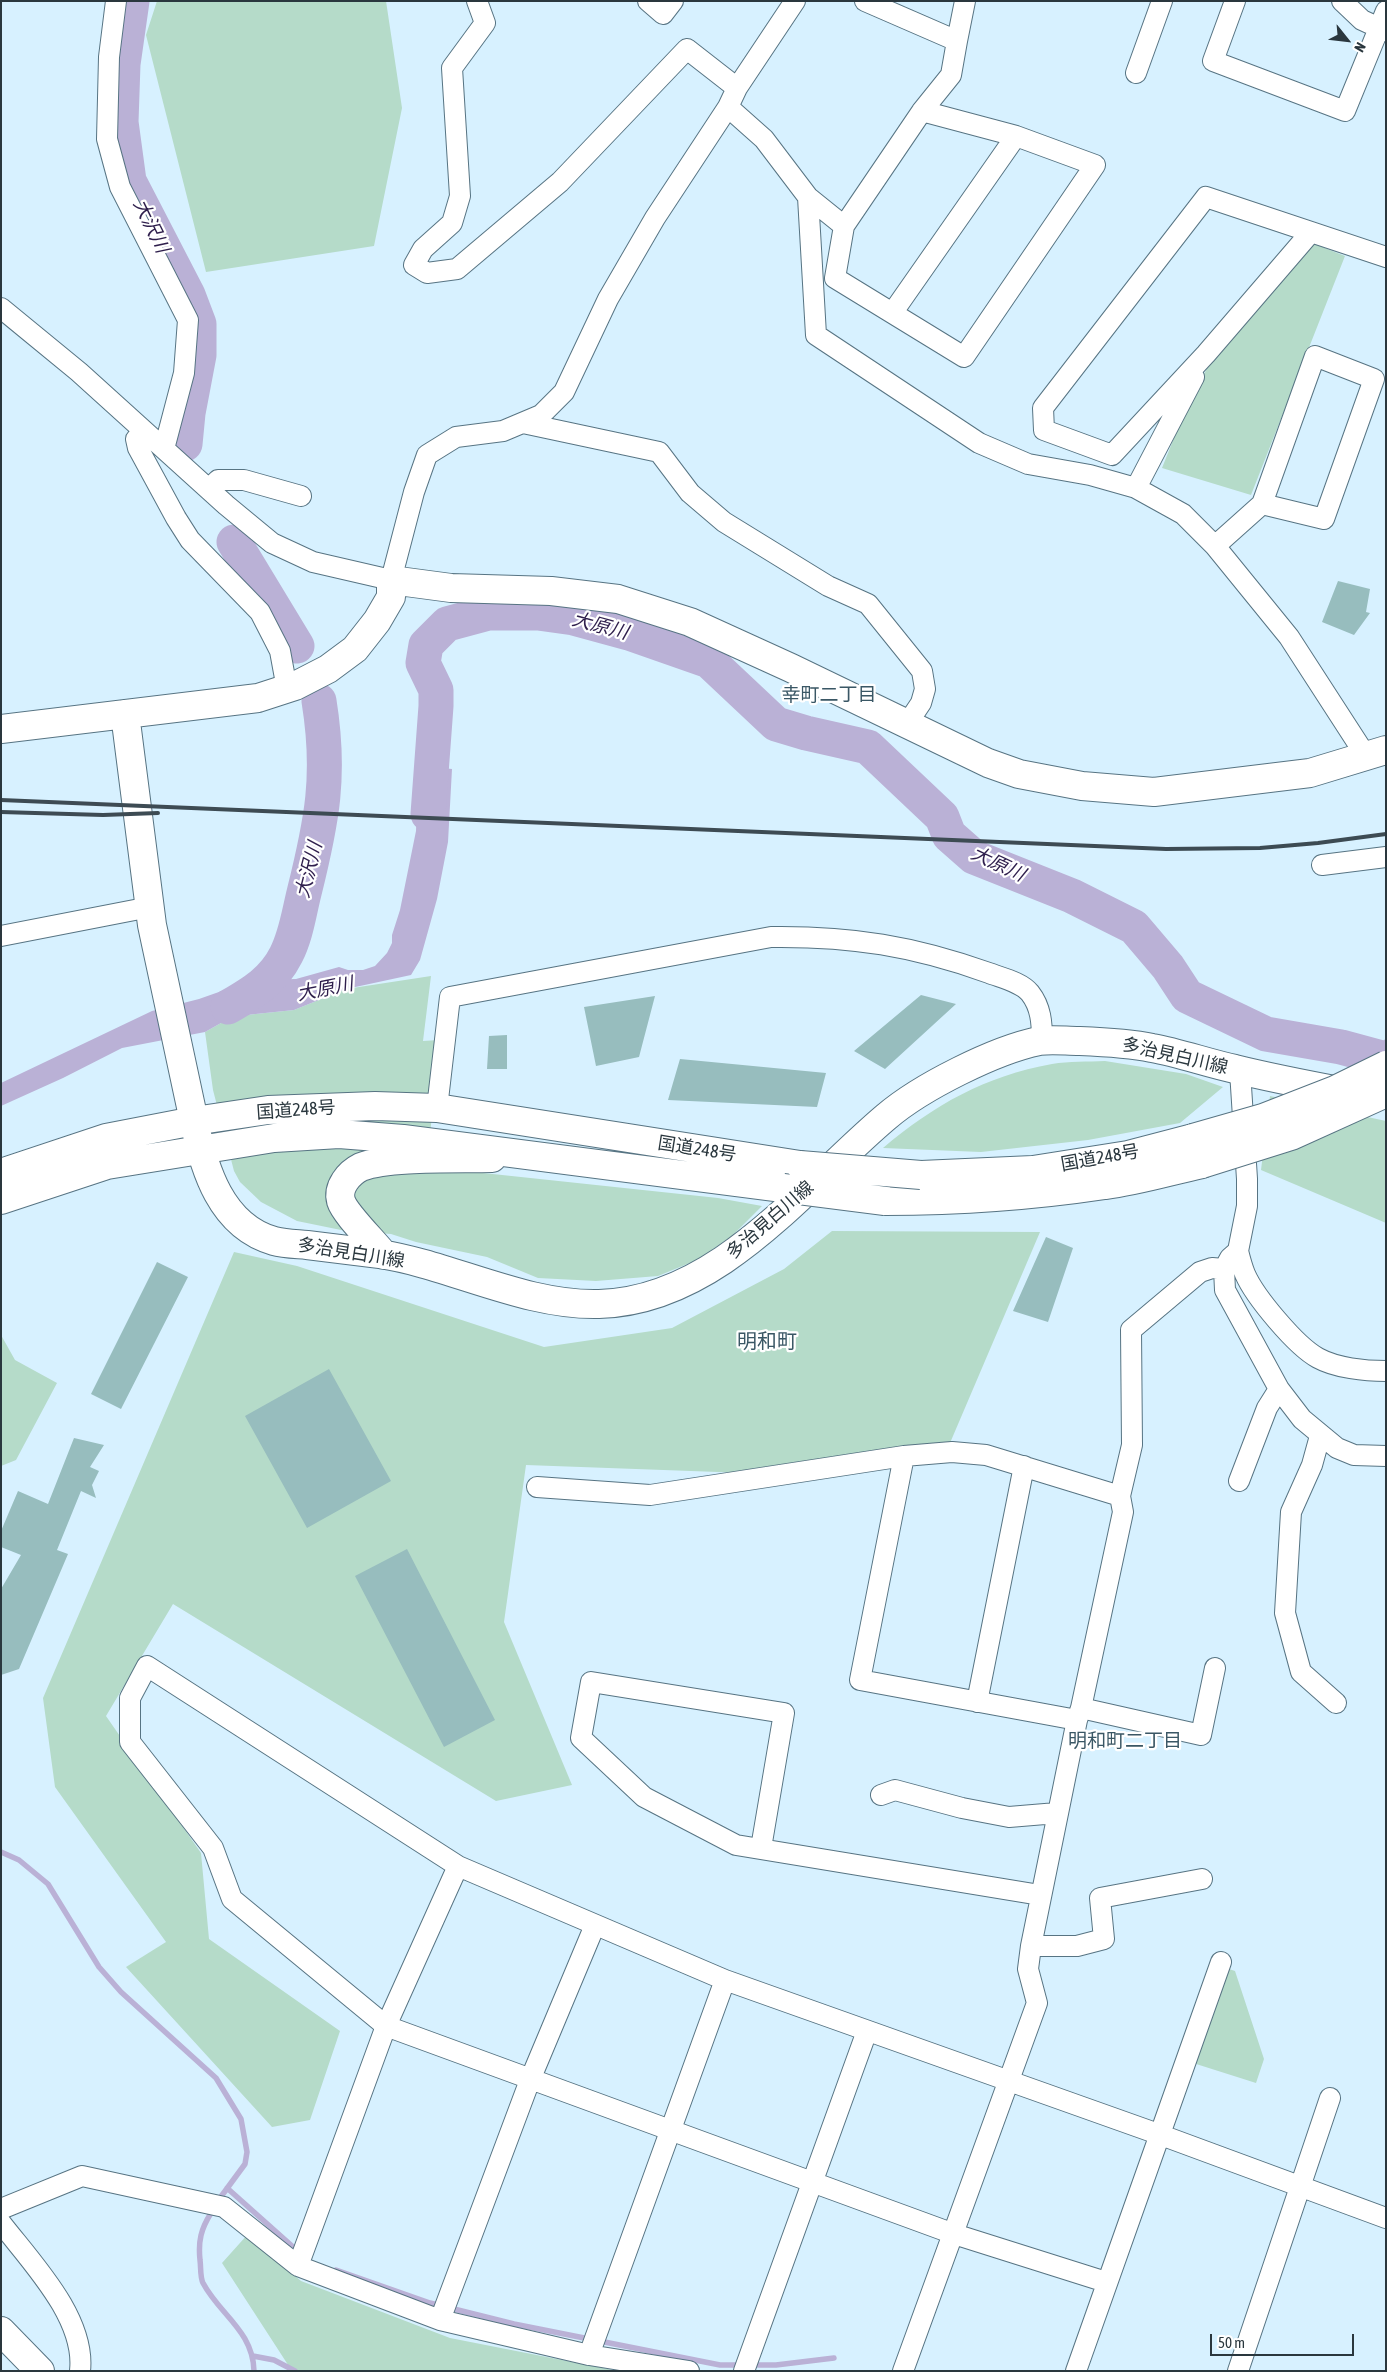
<!DOCTYPE html>
<meta charset="utf-8">
<style>
body{margin:0}
#map{position:relative;width:1387px;height:2372px;overflow:hidden;background:#d7f1ff;font-family:"Asap Condensed",sans-serif}
canvas{display:block}
.frame{position:absolute;inset:0;border:2px solid #2a373e;pointer-events:none}
.north{position:absolute;left:1322px;top:15px;width:50px;height:50px;-webkit-text-stroke:4px #fff;paint-order:stroke;rotate:119deg;font-size:14px;font-weight:700;line-height:20px;text-align:center;color:#2a373e}
.north::after{content:'';display:block;margin:auto;width:18px;height:22px;background:#2a373e;clip-path:polygon(50% 0,100% 100%,50% 72%,0 100%)}
.scale{position:absolute;left:1210px;top:2334px;width:144px;height:22px;box-sizing:border-box;border:2px solid #2a373e;border-top:0;padding-left:6px;font-size:15px;line-height:18px;white-space:nowrap;color:#2a373e;-webkit-text-stroke:4px #fff;paint-order:stroke}
</style>
<div id="map">
<canvas width="1387" height="2372"></canvas>
<div class="frame"></div>
<div class="north">N</div>
<div class="scale">50 m</div>
</div>
<script>
const ctx = document.querySelector('canvas').getContext('2d');
ctx.lineJoin = 'round';
function paint(path, color) { ctx.fillStyle = color; ctx.fill(path, 'evenodd'); }
function strokePath(path, color, width, dash) { ctx.strokeStyle = color; ctx.lineWidth = width; ctx.lineCap = dash ? 'butt' : 'round'; ctx.setLineDash(dash || []); ctx.stroke(path); }
function write(font, color, halo, rows, align = 'center') {
  ctx.font = font + ' "Asap Condensed","Noto Sans JP",sans-serif'; ctx.lineWidth = 4.5; ctx.setLineDash([]); ctx.textBaseline = 'middle'; ctx.strokeStyle = halo; ctx.fillStyle = color; for (const [text, x, y, turn = 0] of rows) {
    ctx.save(); ctx.translate(x, y); ctx.rotate((+turn || 0) * Math.PI / 180); ctx.textAlign = isNaN(turn) ? turn : align; if (halo) ctx.strokeText(text, 0, 0); ctx.fillText(text, 0, 0); ctx.restore();
  }
}
paint(new Path2D(`
 M 157,1 L 386,1 L 402,108 L 374,246 L 206,272 L 146,35 Z
 M 1312,243 L 1345,256 L 1251,495 L 1162,468 L 1186,408 L 1213,357 Z
 M 431,976 L 423,1041 L 439,1040 L 427,1167 L 718,1198 L 762,1206 L 732,1236 L 697,1260 L 658,1276 L 596,1281 L 538,1278 L 487,1257 L 416,1242 L 391,1234 L 341,1230 L 297,1221 L 261,1202 L 240,1182 L 234,1171 L 213,1090 L 205,1032 L 221,1023 L 246,1015 L 294,1010 L 346,989 Z
 M 1105,1061 L 1186,1074 L 1223,1087 L 1180,1123 L 1088,1140 L 981,1152 L 883,1148 C 934,1105 985,1076 1052,1064 C 1069,1061 1088,1062 1105,1061 Z
 M 1270,1096 L 1386,1121 L 1386,1223 L 1261,1170 Z
 M 832,1231 L 1040,1232 L 950,1443 L 746,1473 L 526,1465 L 504,1622 L 572,1785 L 496,1801 L 173,1604 L 106,1716 L 201,1853 L 209,1939 L 340,2031 L 310,2120 L 272,2127 L 126,1967 L 166,1942 L 55,1787 L 43,1698 L 234,1252 L 297,1266 L 544,1347 L 672,1328 L 784,1269 Z
 M 1,1335 L 15,1360 L 57,1383 L 16,1460 L 1,1466 Z
 M 1226,1968 L 1235,1971 L 1264,2059 L 1256,2083 L 1193,2063 Z
 M 248,2234 L 301,2281 L 450,2338 L 618,2371 L 292,2371 L 222,2263 Z`), '#b5dbc9');
paint(new Path2D(`
 M 422,766 L 452,769 L 448,842 L 437,899 L 420,960 L 411,975 L 346,989 L 294,1010 L 246,1015 L 221,1023 L 205,1032 L 122,1048 L 63,1078 L 1,1106 L 1,1083 L 152,1011 L 199,999 L 233,987 L 261,980 L 296,979 L 339,967 L 348,970 L 363,970 L 375,966 L 387,953 L 392,943 L 392,935 L 400,910 L 416,831 L 417,805 L 423,781 Z`), '#bab1d6');
strokePath(new Path2D(`
 M 1372,1055 L 1386,1042
 M 1,1852 L 19,1860 L 48,1884 L 99,1967 L 121,1992 L 216,2078 L 241,2119 L 247,2152 L 245,2164 L 220,2198
 M 227,2188 L 292,2246
 M 211,2213 C 201,2229 198,2241 200,2260 C 201,2267 200,2277 203,2283 C 220,2315 253,2331 254,2371
 M 336,2270 L 430,2303 L 514,2324 L 720,2365 L 742,2365
 M 253,2356 L 274,2360 L 295,2371
 M 751,2365 L 776,2365 L 834,2358`), '#bab1d6', 5.5);
strokePath(new Path2D(`
 M 132,1 L 123,64 L 121,122 L 129,181 L 188,295 L 199,324 L 199,355 L 188,413 L 185,444
 M 234,542 L 297,646
 M 428,814 L 436,706 L 436,690 L 423,663 L 426,645 L 447,624 L 488,613 L 538,613 L 574,618 L 629,633 L 709,661 L 776,724 L 806,733 L 868,747 L 942,817 L 949,835 L 974,857 L 1072,896 L 1134,927 L 1168,967 L 1187,996 L 1266,1034 L 1341,1047 L 1386,1059
 M 228,1007 C 252,993 273,981 286,955 C 296,936 299,913 304,893 C 322,821 331,775 319,701`), '#bab1d6', 35);
paint(new Path2D(`
 M 1338,581 L 1370,589 L 1366,612 L 1370,613 L 1354,635 L 1322,622 Z
 M 921,995 L 956,1004 L 885,1069 L 854,1051 Z
 M 655,996 L 639,1057 L 596,1066 L 584,1007 Z
 M 507,1035 L 507,1069 L 487,1069 L 489,1036 Z
 M 680,1059 L 826,1073 L 817,1107 L 668,1100 Z
 M 1046,1237 L 1073,1248 L 1048,1322 L 1013,1311 Z
 M 157,1262 L 188,1277 L 121,1409 L 91,1394 Z
 M 329,1369 L 391,1481 L 307,1528 L 245,1416 Z
 M 74,1438 L 104,1445 L 90,1467 L 99,1471 L 92,1485 L 96,1498 L 81,1491 L 57,1550 L 68,1554 L 19,1669 L 1,1675 L 1,1589 L 21,1555 L 1,1547 L 1,1531 L 18,1491 L 48,1504 Z
 M 407,1549 L 495,1720 L 444,1747 L 355,1576 Z`), '#97bdbe');
const street = new Path2D(`
 M 116,1 L 109,57 L 107,139 L 120,187 L 188,320 L 184,373 L 164,449
 M 477,1 L 485,23 L 452,68 L 460,196 L 452,223 L 423,249 L 414,265 L 427,273 L 457,269 L 560,182 L 687,49 L 737,88
 M 648,1 L 663,14 L 673,1
 M 865,1 L 957,41 L 951,75 L 922,111 L 844,226 L 835,278 L 964,357 L 1095,165 L 1016,136 L 922,111
 M 1235,1 L 1213,61 L 1345,111 L 1386,11
 M 1342,1 L 1362,20 L 1386,31
 M 957,41 L 965,1
 M 1136,73 L 1162,1
 M 728,107 L 764,139 L 808,197 L 816,335 L 979,443 L 1028,464 L 1090,475 L 1136,488 L 1183,514 L 1215,546 L 1289,637 L 1366,756
 M 808,197 L 844,226
 M 1311,232 L 1206,354 L 1112,455 L 1044,430 L 1043,408 L 1206,197 L 1386,257
 M 1,308 L 79,372 L 226,505 L 272,543 L 313,562 L 391,580 L 414,492 L 427,455 L 456,437 L 503,431 L 541,415 L 564,392 L 608,299 L 655,218 L 728,107 L 737,88 L 795,1
 M 893,312 L 1016,136
 M 523,423 L 659,452 L 690,493 L 724,522 L 828,586 L 868,604 L 922,671 L 925,689 L 921,703 L 907,724
 M 144,431 L 136,439 L 138,448 L 176,518 L 190,540 L 260,612 L 280,651 L 287,689
 M 1136,488 L 1194,377
 M 209,489 L 218,480 L 244,480 L 301,496
 M 1215,546 L 1262,504 L 1324,519 L 1374,379 L 1315,356 L 1262,504
 M 1322,865 L 1386,857
 M 1,936 L 150,907
 M 1240,1071 L 1247,1179 L 1247,1206 L 1238,1251 L 1230,1258 L 1224,1269 L 1225,1290 L 1279,1389 L 1302,1419 L 1337,1448 L 1354,1455 L 1386,1456
 M 437,1108 L 450,997 L 771,937 C 851,936 914,946 989,973 C 1002,978 1021,982 1030,993 C 1041,1007 1042,1023 1042,1040
 M 1238,1251 C 1240,1259 1242,1267 1245,1274 C 1255,1297 1296,1346 1318,1358 C 1336,1368 1365,1371 1386,1371
 M 1320,1436 L 1312,1465 L 1291,1512 L 1285,1613 L 1301,1672 L 1336,1703
 M 904,1456 L 860,1680 L 1077,1720
 M 1239,1481 L 1267,1408 L 1279,1389
 M 537,1487 L 650,1495 L 904,1456 L 952,1452 L 986,1455 L 1120,1496
 M 977,1702 L 1024,1466
 M 1081,1708 L 1201,1735 L 1215,1668
 M 881,1795 L 895,1790 L 962,1808 L 1009,1817 L 1057,1813
 M 761,1848 L 784,1713 L 591,1682 L 581,1738 L 644,1797 L 736,1845 L 1040,1895
 M 458,1866 L 386,2026 L 298,2266 L 440,2320 L 589,2355 L 689,2371
 M 1031,1946 L 1077,1946 L 1104,1939 L 1100,1898 L 1202,1879
 M 1,2209 L 82,2176 L 224,2207 L 298,2266
 M 1,2223 C 31,2262 86,2318 80,2371
 M 1106,2282 L 954,2234 L 386,2026 L 232,1899 L 213,1848 L 130,1742 L 130,1698 L 147,1666 L 458,1866 L 725,1980 L 1161,2135 L 1386,2218
 M 440,2320 L 530,2080 L 595,1925
 M 589,2355 L 725,1980
 M 744,2371 L 867,2031
 M 903,2371 L 1037,2003 L 1028,1969 L 1031,1946 L 1077,1720 L 1081,1708 L 1123,1512 L 1120,1496 L 1132,1445 L 1131,1330 L 1200,1272 L 1212,1268 L 1224,1269
 M 1076,2371 L 1221,1962
 M 1238,2371 L 1330,2098`);
const secondary = new Path2D(`
 M 125,714 L 152,925 L 194,1121
 M 1,729 L 258,698 L 295,686 L 328,669 L 355,649 L 377,621 L 391,597 L 391,580 L 451,588 L 551,591 L 618,599 L 690,622 L 791,668 L 988,763 L 1019,774 L 1082,786 L 1154,792 L 1310,773 L 1386,750
 M 1,2331 L 40,2371`);
const primary = new Path2D(`
 M 194,1121 C 204,1169 221,1226 274,1241 C 285,1244 297,1244 307,1245 C 331,1248 356,1251 380,1254 C 451,1265 525,1306 599,1304 C 718,1301 802,1188 886,1117 C 921,1087 995,1050 1039,1041 C 1052,1039 1066,1041 1079,1041 C 1103,1042 1128,1043 1152,1048 C 1180,1053 1207,1063 1235,1069 C 1271,1078 1308,1085 1345,1092
 M 384,1255 C 374,1242 345,1214 341,1201 C 337,1187 349,1173 361,1167 C 389,1156 460,1159 492,1158`);
const highway = new Path2D(`
 M 1,1173 L 106,1138 L 194,1121 L 268,1110 L 375,1106 L 437,1108 L 800,1165
 M 921,1175 L 1033,1170 L 1128,1155 L 1193,1138
 M 1,1200 L 107,1165 L 274,1138 L 339,1134 L 403,1139 L 783,1188
 M 885,1201 C 958,1201 1032,1196 1105,1185 C 1137,1181 1170,1171 1202,1164`);
strokePath(street, '#577483', 22);
strokePath(secondary, '#577483', 30);
strokePath(primary, '#577483', 30);
strokePath(highway, '#577483', 30);
strokePath(street, '#fff', 20);
strokePath(secondary, '#fff', 28);
strokePath(primary, '#fff', 28);
strokePath(highway, '#fff', 28);
strokePath(new Path2D(`
 M 1,800 L 1166,849 L 1260,848 L 1318,843 L 1386,834
 M 1,812 L 103,815 L 158,813`), '#3d4b53', 4);
const highwayBridge = new Path2D(`
 M 1193,1138 L 1263,1118 L 1335,1090 L 1386,1065
 M 1202,1164 L 1291,1136 L 1386,1093
 M 800,1165 L 921,1175
 M 783,1188 L 885,1201`);
strokePath(highwayBridge, '#577483', 30, []);
strokePath(highwayBridge, '#fff', 28);
write('18px', '#2a373e', '#fff', [
 ["多治見白川線",1175,1056,13],
 ["国道248号",296,1110,-4],
 ["国道248号",697,1149,9],
 ["国道248号",1100,1158,-10],
 ["多治見白川線",770,1220,-41],
 ["多治見白川線",351,1253,9]
]);
write('italic 19px', '#2e1e4c', '#fff', [
 ["大沢川",151,226,64],
 ["大原川",600,626,15],
 ["大原川",998,864,25],
 ["大沢川",309,870,-76],
 ["大原川",325,989,-11]
]);
write('19px', '#3a5765', '#fff', [
 ["幸町二丁目",829,695],
 ["明和町二丁目",1125,1741]
]);
write('20px', '#3a5765', '#fff', [
 ["明和町",767,1342]
]);
</script>
